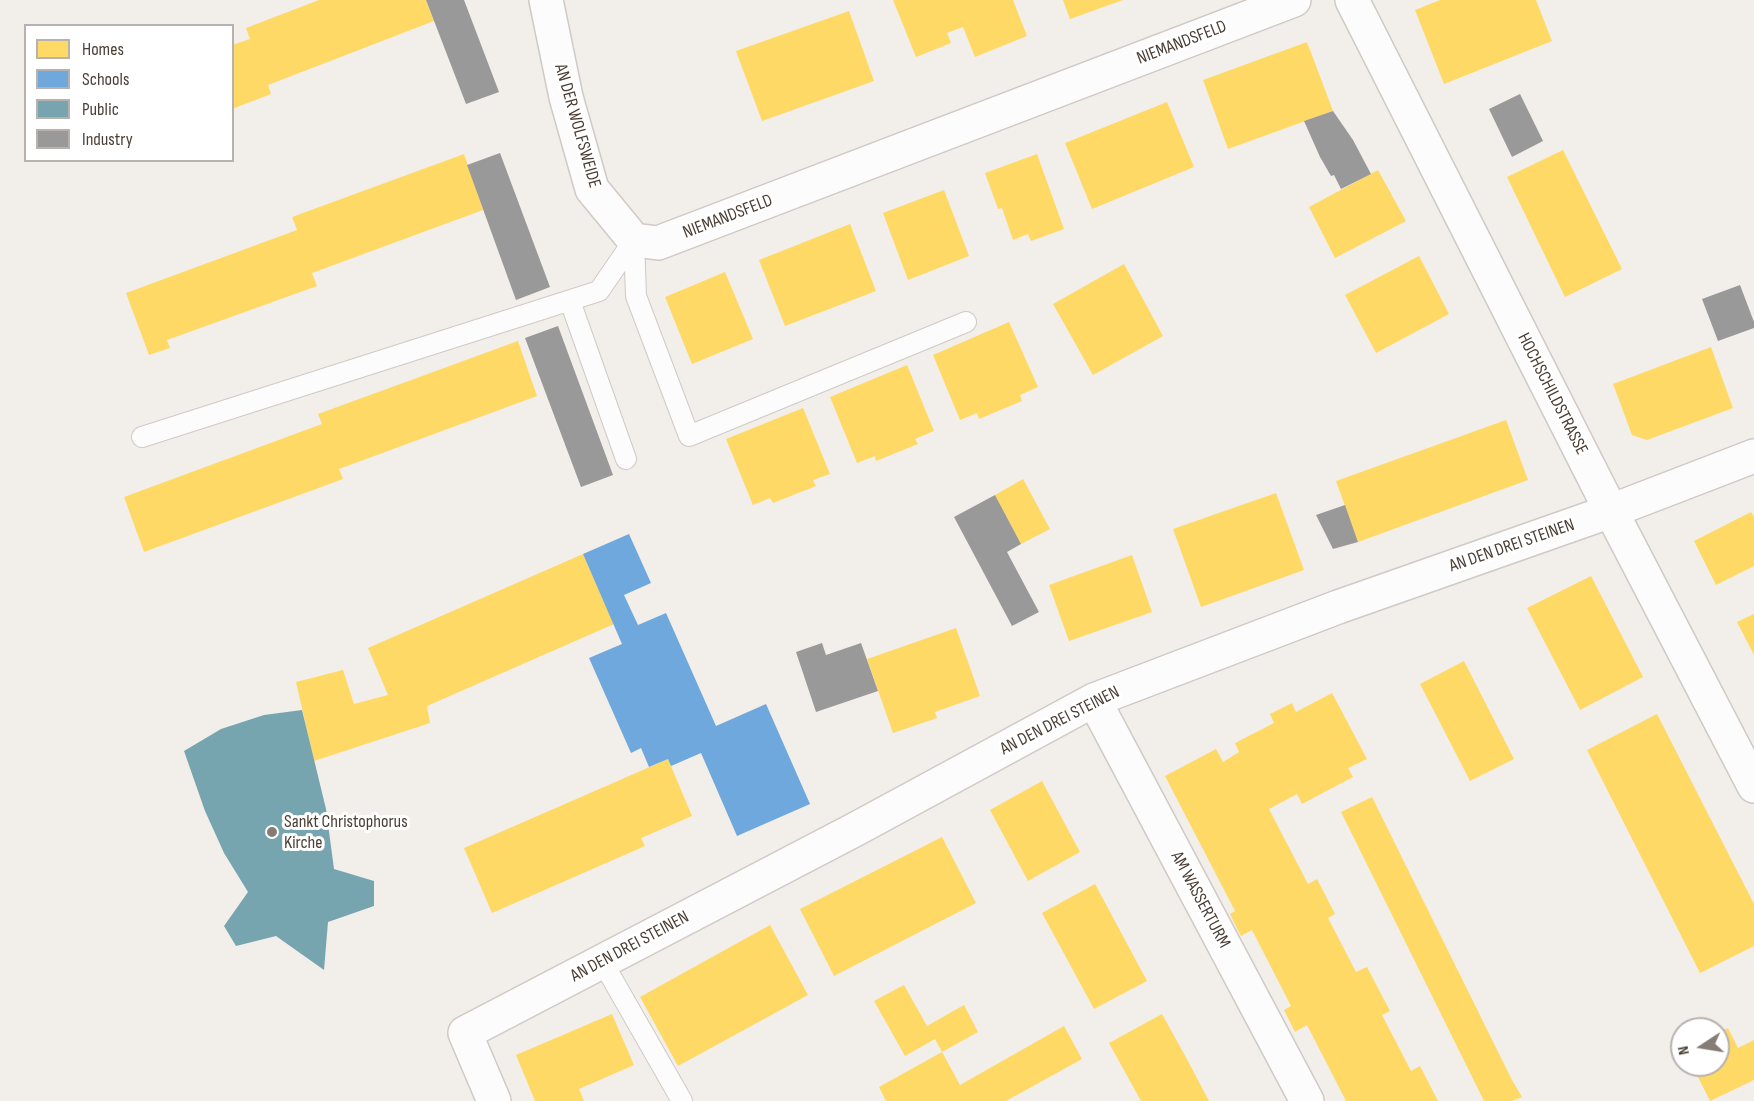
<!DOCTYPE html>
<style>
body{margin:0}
#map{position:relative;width:1754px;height:1101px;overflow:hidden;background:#f2eeea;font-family:"Sofia Sans Condensed",sans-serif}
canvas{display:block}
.legend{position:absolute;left:24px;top:24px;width:210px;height:138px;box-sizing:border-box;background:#fff;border:2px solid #b7b2ae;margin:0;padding:8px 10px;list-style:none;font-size:18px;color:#4a3e35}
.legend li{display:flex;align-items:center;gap:12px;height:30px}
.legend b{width:30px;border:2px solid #b7b2ae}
.north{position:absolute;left:1670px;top:1017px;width:60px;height:60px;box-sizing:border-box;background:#fff;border:2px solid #b7b2ae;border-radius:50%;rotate:258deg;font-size:16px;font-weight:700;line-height:24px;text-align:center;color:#4a3e35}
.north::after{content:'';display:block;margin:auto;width:21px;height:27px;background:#857c74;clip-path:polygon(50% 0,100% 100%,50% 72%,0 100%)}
</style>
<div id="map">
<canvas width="1754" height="1101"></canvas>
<ul class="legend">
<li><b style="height:16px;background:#ffd966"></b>Homes</li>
<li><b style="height:16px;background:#6fa8dc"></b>Schools</li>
<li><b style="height:16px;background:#76a5af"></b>Public</li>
<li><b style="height:16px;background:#999"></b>Industry</li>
</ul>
<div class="north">N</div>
</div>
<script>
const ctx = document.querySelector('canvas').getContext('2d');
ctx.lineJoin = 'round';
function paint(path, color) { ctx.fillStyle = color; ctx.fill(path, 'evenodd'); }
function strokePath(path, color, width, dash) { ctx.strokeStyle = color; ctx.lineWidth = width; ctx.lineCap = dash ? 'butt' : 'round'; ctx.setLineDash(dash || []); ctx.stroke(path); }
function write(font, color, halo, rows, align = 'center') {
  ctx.font = font + ' "Sofia Sans Condensed",sans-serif'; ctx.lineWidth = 6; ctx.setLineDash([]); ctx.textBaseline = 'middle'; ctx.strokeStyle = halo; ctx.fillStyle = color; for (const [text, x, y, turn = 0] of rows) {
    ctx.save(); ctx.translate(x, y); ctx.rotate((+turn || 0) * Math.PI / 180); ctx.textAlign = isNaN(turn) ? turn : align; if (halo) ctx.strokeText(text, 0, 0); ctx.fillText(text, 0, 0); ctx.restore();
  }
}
paint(new Path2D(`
 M 319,0 L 426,0 L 434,21 L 268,85 L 271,94 L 232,109 L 232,45 L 250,39 L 246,28 Z
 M 893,0 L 1013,0 L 1027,36 L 975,57 L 963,27 L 947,33 L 951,43 L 916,57 Z
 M 1063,0 L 1123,0 L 1070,19 Z
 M 1440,0 L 1536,0 L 1552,41 L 1444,84 L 1415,10 Z
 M 849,11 L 874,81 L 762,121 L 736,51 Z
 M 1307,42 L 1333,111 L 1228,149 L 1203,80 Z
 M 1167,102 L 1194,167 L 1092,209 L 1065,143 Z
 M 1563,150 L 1622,269 L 1565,297 L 1507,177 Z
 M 464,154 L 483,210 L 312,273 L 317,286 L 167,340 L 170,348 L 149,355 L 126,293 L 297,230 L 292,217 Z
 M 1037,154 L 1064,229 L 1031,241 L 1028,234 L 1013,240 L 1002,208 L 998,209 L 985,173 Z
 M 1378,170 L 1406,221 L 1335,258 L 1309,207 Z
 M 944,190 L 969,256 L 908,280 L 883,213 Z
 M 850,224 L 876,291 L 785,326 L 759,260 Z
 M 1419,256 L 1449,314 L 1376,353 L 1345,295 Z
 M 1124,264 L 1163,336 L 1093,375 L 1053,304 Z
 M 725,272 L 753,339 L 692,364 L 665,297 Z
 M 1009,322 L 1038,387 L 1020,395 L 1022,401 L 979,419 L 977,413 L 960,420 L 933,355 Z
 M 518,341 L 537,396 L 339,469 L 343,479 L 144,552 L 124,497 L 322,424 L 318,414 Z
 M 1711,347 L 1733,408 L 1647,440 L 1632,435 L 1613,384 Z
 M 907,365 L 934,431 L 915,439 L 918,444 L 876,461 L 875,456 L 857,463 L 830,397 Z
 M 803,408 L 830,474 L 813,480 L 816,486 L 773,503 L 770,498 L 753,505 L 726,439 Z
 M 1506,420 L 1528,480 L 1358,542 L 1336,481 Z
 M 1023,479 L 1050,529 L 1021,544 L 995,495 Z
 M 1276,493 L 1304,570 L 1201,607 L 1173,529 Z
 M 1751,512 L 1754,517 L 1754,566 L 1716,585 L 1694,541 Z
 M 583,554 L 614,624 L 427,706 L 430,723 L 314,761 L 296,682 L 343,670 L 354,704 L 388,695 L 368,648 Z
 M 1132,555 L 1152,612 L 1069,641 L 1049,585 Z
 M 1591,576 L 1643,677 L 1580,710 L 1527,608 Z
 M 1754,614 L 1754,655 L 1737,622 Z
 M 956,628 L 980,696 L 935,712 L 937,718 L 893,733 L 867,659 Z
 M 1464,661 L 1514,759 L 1470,781 L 1420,684 Z
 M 1332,693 L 1367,759 L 1348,768 L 1353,777 L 1302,804 L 1297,794 L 1269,809 L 1308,884 L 1317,879 L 1335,914 L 1328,918 L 1356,972 L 1367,967 L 1390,1011 L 1382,1015 L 1411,1071 L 1420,1066 L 1438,1101 L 1346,1101 L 1307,1025 L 1295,1032 L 1284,1010 L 1291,1006 L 1252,930 L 1241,936 L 1230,914 L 1235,911 L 1165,776 L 1216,749 L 1223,762 L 1239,752 L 1235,743 L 1274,723 L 1270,714 L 1292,703 L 1296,712 Z
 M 1657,714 L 1754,904 L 1754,946 L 1700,973 L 1587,750 Z
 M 668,759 L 692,816 L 641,838 L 645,846 L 492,913 L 464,848 Z
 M 1042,781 L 1080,852 L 1028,881 L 990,810 Z
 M 1372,797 L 1512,1080 L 1522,1097 L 1512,1101 L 1484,1101 L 1341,812 Z
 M 942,837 L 976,903 L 834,976 L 800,909 Z
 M 1095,884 L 1147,981 L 1094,1009 L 1042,913 Z
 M 770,925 L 808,995 L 678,1066 L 640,997 Z
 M 904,985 L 927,1026 L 964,1005 L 978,1032 L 942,1052 L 935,1039 L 905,1056 L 874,1001 Z
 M 612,1014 L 634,1065 L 579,1089 L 584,1101 L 535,1101 L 516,1055 Z
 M 1162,1014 L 1189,1063 L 1209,1101 L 1141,1101 L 1109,1043 Z
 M 1064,1026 L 1082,1059 L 1006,1101 L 886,1101 L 879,1087 L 942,1052 L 960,1085 Z
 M 1728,1028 L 1738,1048 L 1754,1040 L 1754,1080 L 1710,1101 L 1692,1065 L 1718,1065 L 1718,1033 Z`), '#ffd966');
paint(new Path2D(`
 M 629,534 L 651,583 L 624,595 L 638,625 L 666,613 L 716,726 L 766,704 L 810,804 L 737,836 L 701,753 L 671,766 L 668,759 L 649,767 L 641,748 L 631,753 L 589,658 L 622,644 L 583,554 Z`), '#6fa8dc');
paint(new Path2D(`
 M 302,710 L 326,809 L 334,869 L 374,881 L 374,906 L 328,922 L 324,970 L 276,936 L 236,946 L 224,926 L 248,892 L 224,853 L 205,811 L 184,751 L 221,729 L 264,715 Z`), '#76a5af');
paint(new Path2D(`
 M 426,0 L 464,0 L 499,92 L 466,104 Z
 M 1520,94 L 1543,141 L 1512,157 L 1489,109 Z
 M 1333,111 L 1353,140 L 1371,174 L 1341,189 L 1334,175 L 1331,176 L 1320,157 L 1304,121 Z
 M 500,153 L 550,287 L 516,300 L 467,165 Z
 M 1740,285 L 1754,322 L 1754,328 L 1718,341 L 1702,299 Z
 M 558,326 L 613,475 L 581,487 L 525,338 Z
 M 995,495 L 1021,544 L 1007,552 L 1039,612 L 1012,626 L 954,517 Z
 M 1345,505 L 1358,542 L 1333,549 L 1316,515 Z
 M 822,643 L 826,655 L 861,643 L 878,691 L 816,712 L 796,652 Z`), '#999');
const service = new Path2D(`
 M 634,240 L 636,296 L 689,436 L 966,322
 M 570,301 L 626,459
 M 142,437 L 599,291 L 634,240
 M 602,961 L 682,1101`);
const minor = new Path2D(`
 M 546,0 L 566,97 L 592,189 L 634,240 L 658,243 L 1294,0
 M 1352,0 L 1611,511 L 1754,786
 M 1094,700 L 1307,1101
 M 494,1101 L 465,1033 L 856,829 L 1094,700 L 1338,607 L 1611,511 L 1754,456`);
strokePath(service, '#cfcac6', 22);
strokePath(minor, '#cfcac6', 36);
strokePath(service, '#fdfcfc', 20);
strokePath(minor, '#fdfcfc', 33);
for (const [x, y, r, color] of [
 [272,832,6,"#857c74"]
]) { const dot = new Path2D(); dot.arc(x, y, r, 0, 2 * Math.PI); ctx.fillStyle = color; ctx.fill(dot); strokePath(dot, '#fff', 2); }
write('18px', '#4a3e35', '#fff', [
 ["NIEMANDSFELD",1182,43,-21],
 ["AN DER WOLFSWEIDE",577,126,74],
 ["NIEMANDSFELD",728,217,-21],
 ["HOCHSCHILDSTRASSE",1552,394,63],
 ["AN DEN DREI STEINEN",1512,546,-19],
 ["AN DEN DREI STEINEN",1060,721,-27],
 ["AM WASSERTURM",1200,900,62],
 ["AN DEN DREI STEINEN",630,947,-28]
]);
write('18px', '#4a3e35', '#fff', [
 ["Sankt Christophorus",284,822],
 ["Kirche",284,843]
], 'left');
</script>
